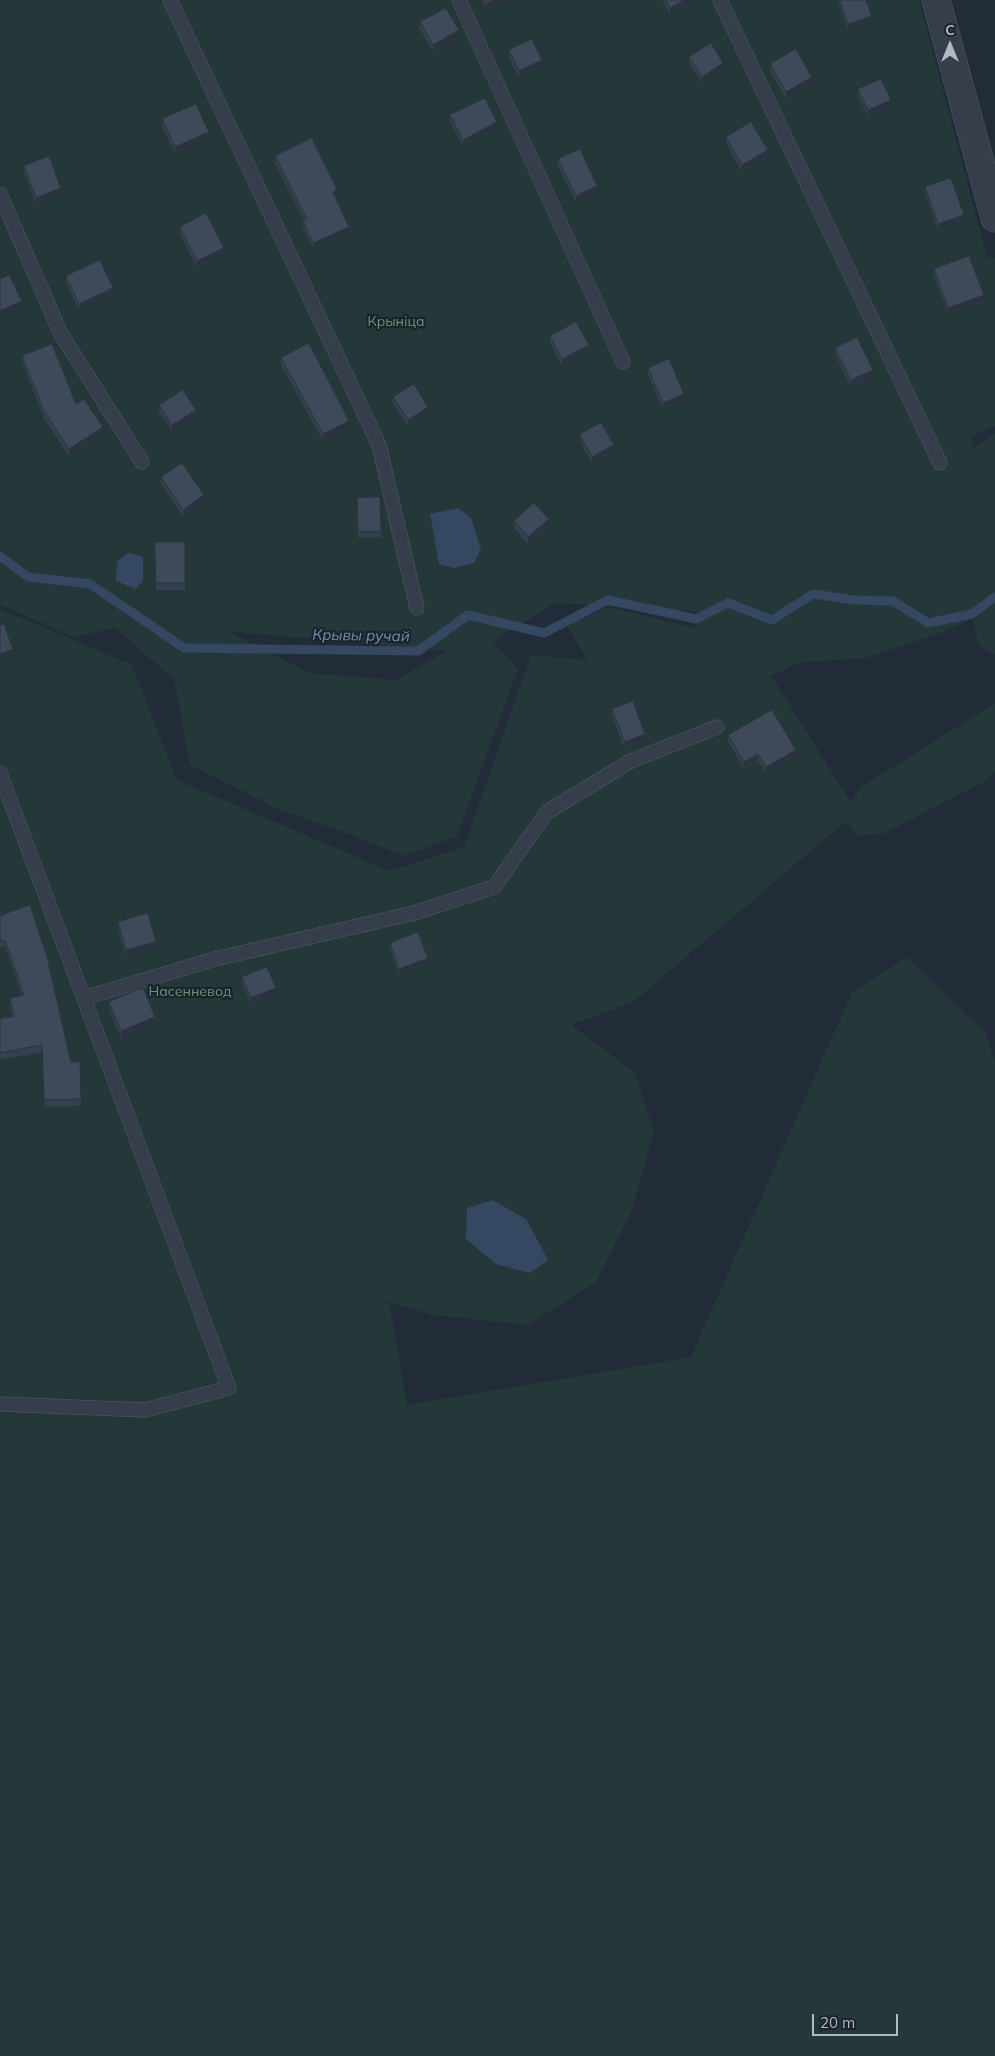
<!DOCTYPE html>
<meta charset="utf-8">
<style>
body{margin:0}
#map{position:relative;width:995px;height:2056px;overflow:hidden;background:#222c39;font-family:Mulish,sans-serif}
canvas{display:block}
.north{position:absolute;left:925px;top:20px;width:50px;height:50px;-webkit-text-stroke:4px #1b232e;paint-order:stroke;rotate:0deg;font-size:14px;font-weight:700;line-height:20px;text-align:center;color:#b0b9c6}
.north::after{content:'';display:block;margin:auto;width:18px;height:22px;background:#b0b9c6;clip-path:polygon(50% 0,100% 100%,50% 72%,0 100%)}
.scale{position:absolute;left:812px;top:2014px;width:86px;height:22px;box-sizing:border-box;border:2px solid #b0b9c6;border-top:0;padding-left:6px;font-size:15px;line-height:18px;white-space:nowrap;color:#b0b9c6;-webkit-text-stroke:4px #1b232e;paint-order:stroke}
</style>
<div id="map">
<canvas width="995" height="2056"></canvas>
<div class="north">С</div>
<div class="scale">20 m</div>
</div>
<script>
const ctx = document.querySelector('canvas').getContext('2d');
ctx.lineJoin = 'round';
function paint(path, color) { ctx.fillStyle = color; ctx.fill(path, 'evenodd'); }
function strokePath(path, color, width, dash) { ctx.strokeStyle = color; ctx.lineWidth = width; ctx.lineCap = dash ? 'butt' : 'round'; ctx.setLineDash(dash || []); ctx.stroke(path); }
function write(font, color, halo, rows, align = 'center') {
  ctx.font = font + ' Mulish,sans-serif'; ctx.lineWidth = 4.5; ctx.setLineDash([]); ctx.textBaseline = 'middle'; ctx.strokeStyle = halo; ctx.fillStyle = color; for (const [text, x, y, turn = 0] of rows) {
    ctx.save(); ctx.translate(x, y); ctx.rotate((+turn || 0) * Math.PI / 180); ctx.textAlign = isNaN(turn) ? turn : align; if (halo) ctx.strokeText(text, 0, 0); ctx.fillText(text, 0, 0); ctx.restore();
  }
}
paint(new Path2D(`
 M 0,0 L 919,0 L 987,257 L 995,258 L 995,426 L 970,437 L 973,448 L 995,433 L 995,655 L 978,645 L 973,619 L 940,633 L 865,658 L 797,663 L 770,677 L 773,678 L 851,803 L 860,788 L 995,703 L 995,772 L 985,781 L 885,833 L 859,836 L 845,822 L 633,1002 L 571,1025 L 635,1073 L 654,1132 L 632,1210 L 596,1282 L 528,1325 L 433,1315 L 389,1302 L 407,1405 L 691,1357 L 852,992 L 907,957 L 985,1032 L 995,1062 L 995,2056 L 0,2056 L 0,609 L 132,665 L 177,780 L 389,871 L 464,847 L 531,655 L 587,660 L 567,625 L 609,607 L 695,628 L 701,612 L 555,603 L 493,642 L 518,669 L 457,836 L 404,856 L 352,835 L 275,808 L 190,765 L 174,679 L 115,628 L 73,637 L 0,605 ZM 227,631 L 447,651 L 396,680 L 310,673 ZM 493,1200 L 526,1219 L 467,1208 Z`), '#24383a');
paint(new Path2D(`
 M 458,508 L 471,518 L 481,549 L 474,563 L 454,568 L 439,564 L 430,514 Z
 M 129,553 L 143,557 L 143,580 L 136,589 L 116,581 L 117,561 Z
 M 493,1200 L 526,1219 L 548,1260 L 530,1273 L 496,1264 L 466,1239 L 467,1208 Z`), '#354761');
strokePath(new Path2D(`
 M 0,556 L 28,577 L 90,584 L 184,648 L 418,651 L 468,615 L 544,633 L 608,600 L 696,619 L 728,603 L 772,620 L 813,594 L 854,600 L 893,601 L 928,623 L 972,614 L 995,597`), '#354761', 9);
const service = new Path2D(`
 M 170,0 L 379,445 L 417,608
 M 459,0 L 623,362
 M 720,0 L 940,463
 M 0,194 L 61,334 L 142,462
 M 0,773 L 229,1388 L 145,1410 L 0,1404
 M 84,998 L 215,959 L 414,913 L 494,887 L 547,812 L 631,761 L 717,727`);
const minor = new Path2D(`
 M 936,0 L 995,218`);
strokePath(service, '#535c67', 15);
strokePath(minor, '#535c67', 29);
strokePath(service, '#353e4a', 14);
strokePath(minor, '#353e4a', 28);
paint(new Path2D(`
 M 482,0 L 509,0 L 509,1 L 485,11 Z
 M 662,0 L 695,0 L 695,1 L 670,14 Z
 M 839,0 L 866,0 L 872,22 L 848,31 L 839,4 Z
 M 420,22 L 459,37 L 433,52 L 420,29 Z
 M 509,50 L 542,66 L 519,78 L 509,57 Z
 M 689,57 L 723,69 L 702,83 L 689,63 Z
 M 770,64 L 812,84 L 786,99 L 770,70 Z
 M 858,89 L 891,107 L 868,117 L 858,95 Z
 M 450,115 L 497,129 L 463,146 L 450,122 Z
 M 162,119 L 209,139 L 175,154 L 162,126 Z
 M 726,137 L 768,157 L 742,172 L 726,143 Z
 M 275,156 L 337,196 L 335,197 L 349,233 L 313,249 L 303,227 L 303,221 L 304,220 L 275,163 Z
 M 558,159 L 597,192 L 576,202 L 558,166 Z
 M 24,166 L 61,195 L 36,204 L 24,172 Z
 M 925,187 L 964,221 L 938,230 L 925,193 Z
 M 180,227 L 224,254 L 197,268 L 180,233 Z
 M 934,269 L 984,302 L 948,314 L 934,276 Z
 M 66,276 L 113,294 L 79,310 L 66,282 Z
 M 550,336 L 589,351 L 562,366 L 550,342 Z
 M 835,348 L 873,376 L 851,387 L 835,354 Z
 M 22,356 L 103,434 L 69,456 L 44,418 L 22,362 Z
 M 281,358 L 349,427 L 323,441 L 281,365 Z
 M 648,368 L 684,401 L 663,410 L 648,374 Z
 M 393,397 L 428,413 L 408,426 L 393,404 Z
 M 159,405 L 196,416 L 172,431 L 159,412 Z
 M 580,434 L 614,452 L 592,463 L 580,441 Z
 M 161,477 L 204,502 L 183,516 L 161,484 Z
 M 380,497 L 381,537 L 358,538 L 357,498 Z
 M 514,521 L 549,525 L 528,544 L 514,528 Z
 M 155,542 L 185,542 L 185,590 L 156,590 Z
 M 612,709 L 645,741 L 625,749 L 612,716 Z
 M 728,735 L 796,756 L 766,773 L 758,761 L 744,768 L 728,742 Z
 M 0,916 L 71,1062 L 81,1099 L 81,1106 L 44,1107 L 42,1052 L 0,1060 L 0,1019 L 12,1016 L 10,1005 L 10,998 L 22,996 L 5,946 L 0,947 Z
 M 118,922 L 156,948 L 126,957 L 118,929 Z
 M 390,943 L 428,964 L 399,975 L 390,950 Z
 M 242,977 L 276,995 L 251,1005 L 242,983 Z
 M 109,1002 L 155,1024 L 121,1038 L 109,1009 Z`), '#35404d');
paint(new Path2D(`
 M 496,0 L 509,0 L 509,1 L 485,11 L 485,4 Z
 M 685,0 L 695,0 L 695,1 L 670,14 L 670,8 Z
 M 872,16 L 872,22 L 848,31 L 848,24 Z
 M 459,30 L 459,37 L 433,52 L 433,45 Z
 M 542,60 L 542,66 L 519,78 L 519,71 Z
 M 723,63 L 723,69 L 702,83 L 702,77 Z
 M 812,77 L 812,84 L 786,99 L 786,92 Z
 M 891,100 L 891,107 L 868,117 L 868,110 Z
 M 497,122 L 497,129 L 463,146 L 463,140 Z
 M 209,132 L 209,139 L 175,154 L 175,147 Z
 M 768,150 L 768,157 L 742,172 L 742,165 Z
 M 597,186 L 597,192 L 576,202 L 576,196 Z
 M 61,188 L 61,195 L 36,204 L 36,198 Z
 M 337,190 L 337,196 L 333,198 L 333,192 Z
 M 964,215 L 964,221 L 938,230 L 938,224 Z
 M 349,227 L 349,233 L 313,249 L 313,243 Z
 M 224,248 L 224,254 L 197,268 L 197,261 Z
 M 113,288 L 113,294 L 79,310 L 79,304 Z
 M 984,295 L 984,302 L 948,314 L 948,308 Z
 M 22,301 L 22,307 L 0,317 L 0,311 Z
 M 589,345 L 589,351 L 562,366 L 562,359 Z
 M 873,370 L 873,376 L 851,387 L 851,380 Z
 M 684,394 L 684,401 L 663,410 L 663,403 Z
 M 428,407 L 428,413 L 408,426 L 408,420 Z
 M 196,410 L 196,416 L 172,431 L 172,425 Z
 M 349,421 L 349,427 L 323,441 L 323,434 Z
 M 103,427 L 103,434 L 69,456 L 69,449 Z
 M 614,445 L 614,452 L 592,463 L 592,457 Z
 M 204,495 L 204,502 L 183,516 L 183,510 Z
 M 549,519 L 549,525 L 528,544 L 528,537 Z
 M 13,649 L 13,656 L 0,661 L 0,654 Z
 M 645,734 L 645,741 L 625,749 L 625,742 Z
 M 796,750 L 796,756 L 766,773 L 766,767 Z
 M 758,754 L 758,761 L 744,768 L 744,762 Z
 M 156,942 L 156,948 L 126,957 L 126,950 Z
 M 428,958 L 428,964 L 399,975 L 399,969 Z
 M 276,988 L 276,995 L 251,1005 L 251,998 Z
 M 155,1017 L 155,1024 L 121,1038 L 121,1031 Z`), '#2b343e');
const building = new Path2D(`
 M 484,0 L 496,0 L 485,4 Z
 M 666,0 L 685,0 L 670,8 Z
 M 840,0 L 866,0 L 872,16 L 848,24 Z
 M 446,8 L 459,30 L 433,45 L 420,22 Z
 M 532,39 L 542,60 L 519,71 L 509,50 Z
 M 711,43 L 723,63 L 702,77 L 689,57 Z
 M 796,49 L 812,77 L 786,92 L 770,64 Z
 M 881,79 L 891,100 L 868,110 L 858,89 Z
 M 485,98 L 497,122 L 463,140 L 450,115 Z
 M 196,104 L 209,132 L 175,147 L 162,119 Z
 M 751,122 L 768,150 L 742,165 L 726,137 Z
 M 312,138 L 337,190 L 333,192 L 349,227 L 313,243 L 303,221 L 307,219 L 275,156 Z
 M 580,149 L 597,186 L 576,196 L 558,159 Z
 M 49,156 L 61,188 L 36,198 L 24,166 Z
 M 951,178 L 964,215 L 938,224 L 925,187 Z
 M 206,213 L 224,248 L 197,261 L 180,227 Z
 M 969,256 L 984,295 L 948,308 L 934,269 Z
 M 100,260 L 113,288 L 79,304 L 66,276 Z
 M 9,275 L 22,301 L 0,311 L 0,279 Z
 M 576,322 L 589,345 L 562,359 L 550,336 Z
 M 857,337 L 873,370 L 851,380 L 835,348 Z
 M 309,343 L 349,421 L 323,434 L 281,358 Z
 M 52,344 L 76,404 L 84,399 L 103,427 L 69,449 L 44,411 L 22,356 Z
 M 669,359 L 684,394 L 663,403 L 648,368 Z
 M 414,384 L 428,407 L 408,420 L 393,397 Z
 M 183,390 L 196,410 L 172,425 L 159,405 Z
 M 601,423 L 614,445 L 592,457 L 580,434 Z
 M 182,463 L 204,495 L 183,510 L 161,477 Z
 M 380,497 L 381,531 L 358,532 L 357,498 Z
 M 534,503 L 549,519 L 528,537 L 514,521 Z
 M 155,542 L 185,542 L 185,583 L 156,583 Z
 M 4,624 L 13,649 L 0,654 L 0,626 Z
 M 633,701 L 645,734 L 625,742 L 612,709 Z
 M 772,710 L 796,750 L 766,767 L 758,754 L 744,762 L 728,735 Z
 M 30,905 L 47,957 L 71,1062 L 80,1062 L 81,1099 L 44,1100 L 42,1045 L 0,1053 L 0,1019 L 14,1016 L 10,998 L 24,995 L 5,940 L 0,941 L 0,916 Z
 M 148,913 L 156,942 L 126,950 L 118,922 Z
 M 418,932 L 428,958 L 399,969 L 390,943 Z
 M 267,967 L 276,988 L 251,998 L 242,977 Z
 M 143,988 L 155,1017 L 121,1031 L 109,1002 Z`);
paint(building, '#3e4a59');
strokePath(building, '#2b343e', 1);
write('14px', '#689672', '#1b232e', [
 ["Крыніца",396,322],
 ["Насенневод",190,992]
]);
write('italic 15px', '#788fae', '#1b232e', [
 ["Крывы ручай",361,636,1]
]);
</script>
